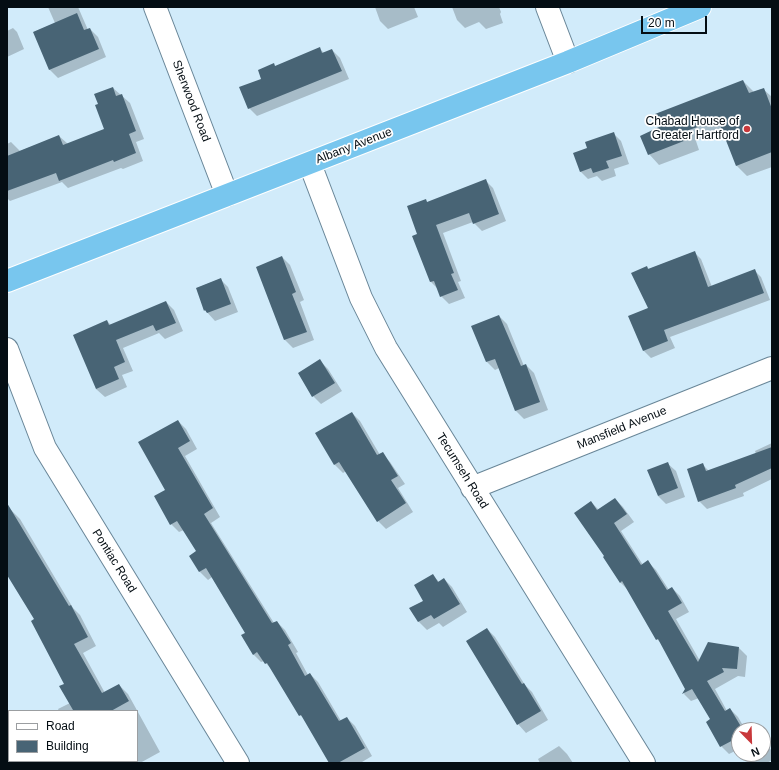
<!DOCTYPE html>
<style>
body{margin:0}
#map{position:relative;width:779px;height:770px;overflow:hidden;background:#d1ebfa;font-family:Arial,sans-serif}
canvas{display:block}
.frame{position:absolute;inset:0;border:8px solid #040d13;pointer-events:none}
.legend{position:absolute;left:8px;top:710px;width:130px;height:52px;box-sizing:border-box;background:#fff;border:1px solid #9b9ea1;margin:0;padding:5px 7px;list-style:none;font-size:12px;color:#040d13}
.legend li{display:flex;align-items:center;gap:8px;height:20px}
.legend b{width:20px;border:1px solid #9b9ea1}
.north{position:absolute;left:731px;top:722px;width:40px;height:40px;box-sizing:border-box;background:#fff;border:1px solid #9b9ea1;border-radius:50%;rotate:157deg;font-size:11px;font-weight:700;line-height:16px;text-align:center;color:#040d13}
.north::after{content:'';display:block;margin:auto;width:14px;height:18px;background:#c8383b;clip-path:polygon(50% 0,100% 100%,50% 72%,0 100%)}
.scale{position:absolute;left:641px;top:16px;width:66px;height:18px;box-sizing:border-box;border:2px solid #040d13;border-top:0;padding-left:5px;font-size:12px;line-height:14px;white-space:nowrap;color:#040d13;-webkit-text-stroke:3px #fff;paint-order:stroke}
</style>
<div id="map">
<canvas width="779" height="770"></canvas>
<div class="frame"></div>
<ul class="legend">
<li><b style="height:5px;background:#fff"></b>Road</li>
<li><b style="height:11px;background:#486475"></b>Building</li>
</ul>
<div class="north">N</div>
<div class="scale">20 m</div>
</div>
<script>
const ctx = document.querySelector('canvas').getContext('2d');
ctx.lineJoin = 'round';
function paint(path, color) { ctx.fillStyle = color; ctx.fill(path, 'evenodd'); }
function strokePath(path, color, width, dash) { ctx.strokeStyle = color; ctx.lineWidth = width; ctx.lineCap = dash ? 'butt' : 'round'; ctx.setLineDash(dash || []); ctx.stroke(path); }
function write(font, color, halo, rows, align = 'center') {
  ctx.font = font + ' Arial,sans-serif'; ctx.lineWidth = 3.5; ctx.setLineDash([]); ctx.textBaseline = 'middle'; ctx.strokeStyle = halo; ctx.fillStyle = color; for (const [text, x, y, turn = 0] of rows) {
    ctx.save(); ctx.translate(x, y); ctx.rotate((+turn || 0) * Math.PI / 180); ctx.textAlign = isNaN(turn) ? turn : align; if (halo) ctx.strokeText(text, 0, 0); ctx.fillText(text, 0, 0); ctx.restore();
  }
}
paint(new Path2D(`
 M 48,7 L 78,7 L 88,30 L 90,29 L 98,37 L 106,57 L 58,78 L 50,70 L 34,32 L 55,23 Z
 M 375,7 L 414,7 L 418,17 L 388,29 L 380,21 Z
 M 452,7 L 499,7 L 501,12 L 500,14 L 503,23 L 486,29 L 479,22 L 465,28 L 457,20 Z
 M 13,28 L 17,32 L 24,49 L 7,57 L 7,31 Z
 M 319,48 L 325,54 L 332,50 L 340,58 L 349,79 L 257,116 L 249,108 L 263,79 L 276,67 Z
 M 743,81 L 754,92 L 763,89 L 772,97 L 772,167 L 747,176 L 737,166 L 723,132 L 696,141 L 699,150 L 659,165 L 649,154 L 661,128 Z
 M 113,88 L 130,103 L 144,139 L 136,142 L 143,161 L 123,169 L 121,168 L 68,188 L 62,182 L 10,201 L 7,198 L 7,144 L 11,142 L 20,151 L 59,136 L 68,144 L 106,129 Z
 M 613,133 L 621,141 L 629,164 L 614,169 L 616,176 L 602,181 L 597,176 L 588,179 L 580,171 L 588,148 Z
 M 486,181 L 493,188 L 506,221 L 482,231 L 473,222 L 443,233 L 461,281 L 458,282 L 465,298 L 449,304 L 441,296 L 438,289 L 431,282 L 414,236 L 418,234 L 425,200 L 428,203 Z
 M 694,252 L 701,259 L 712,287 L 754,270 L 761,277 L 770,300 L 670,337 L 675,348 L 651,358 L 644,351 L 630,317 L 649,308 L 647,267 L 649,269 Z
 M 282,257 L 290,265 L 304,300 L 300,302 L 314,340 L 293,348 L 285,340 L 257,267 Z
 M 220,279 L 228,287 L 238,312 L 215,321 L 205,310 L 197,288 Z
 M 166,302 L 174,310 L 183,331 L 165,339 L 159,333 L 123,348 L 133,371 L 122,375 L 127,387 L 105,397 L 96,389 L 107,321 L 111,325 Z
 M 499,316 L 507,324 L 524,366 L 526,365 L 534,373 L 548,410 L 524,419 L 516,411 L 499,368 L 495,370 L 487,362 Z
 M 320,361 L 328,369 L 342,391 L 321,404 L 313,396 Z
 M 352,413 L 360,421 L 380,455 L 382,454 L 390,462 L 405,484 L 398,488 L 413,512 L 386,529 L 378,521 L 346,471 L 343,473 L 335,465 L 317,433 Z
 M 178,421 L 186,429 L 197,449 L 185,456 L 220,517 L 211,523 L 274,623 L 277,622 L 285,630 L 298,652 L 296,653 L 308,675 L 310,674 L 318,682 L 341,721 L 347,718 L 355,726 L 372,756 L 362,762 L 363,763 L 331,763 L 306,720 L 300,715 L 274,672 L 264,661 L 261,662 L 253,654 L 246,633 L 212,577 L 208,580 L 200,572 L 191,556 L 198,552 L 184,530 L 179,532 L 171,524 L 156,497 L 166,490 Z
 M 772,443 L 772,479 L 743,493 L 744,496 L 707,509 L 699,501 L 703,465 L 709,471 L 756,454 L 755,451 Z
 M 667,463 L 676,471 L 685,497 L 666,504 L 658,496 Z
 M 615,499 L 623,507 L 634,522 L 621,531 L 643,565 L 648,562 L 656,570 L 669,590 L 672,588 L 680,596 L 689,612 L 676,619 L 700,661 L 739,648 L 747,656 L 745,677 L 738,676 L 715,689 L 727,711 L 730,709 L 738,717 L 745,729 L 753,724 L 758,730 L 739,730 L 739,749 L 729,754 L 721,746 L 707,722 L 712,719 L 699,698 L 691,701 L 684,694 L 686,689 L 663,645 L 657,639 L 629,591 L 620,582 L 606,557 L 591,502 L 599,510 Z
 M 11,510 L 20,519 L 73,608 L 80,615 L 96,646 L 83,653 L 105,693 L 119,685 L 128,694 L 160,752 L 140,763 L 122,763 L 120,761 L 137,761 L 137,711 L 59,711 L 58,709 L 70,703 L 65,684 L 36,620 L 7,573 L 7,513 Z
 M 433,575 L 439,582 L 444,579 L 452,587 L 467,612 L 443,627 L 439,623 L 427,630 L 419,622 L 411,609 L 424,601 Z
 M 487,629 L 495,637 L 525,685 L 532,692 L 548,720 L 526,733 L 518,724 Z
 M 763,736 L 772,752 L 772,760 L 767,763 L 750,763 L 744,754 L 763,754 Z
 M 559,746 L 567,754 L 573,763 L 540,763 L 538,759 Z`), '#0003');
paint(new Path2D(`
 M 77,13 L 84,30 L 90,28 L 99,49 L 49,70 L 33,32 Z
 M 320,47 L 322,53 L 332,49 L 342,71 L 248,109 L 239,87 L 261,79 L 258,70 L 274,63 L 275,66 Z
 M 743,80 L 749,93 L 764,88 L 772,109 L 772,152 L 736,166 L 718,120 L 686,131 L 689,139 L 648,155 L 640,136 L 659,127 L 655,114 Z
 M 113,87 L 116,96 L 122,94 L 136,131 L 129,134 L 136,153 L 114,162 L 113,160 L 59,181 L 56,173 L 7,191 L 7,156 L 59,135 L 63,145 L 104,129 L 95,105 L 98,104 L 94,94 Z
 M 614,132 L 622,156 L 606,161 L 609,168 L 593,173 L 591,168 L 580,172 L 573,153 L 587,148 L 585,142 Z
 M 486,179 L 499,214 L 473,224 L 469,213 L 436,225 L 454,273 L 451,274 L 458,290 L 440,297 L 434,281 L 430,282 L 412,236 L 417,234 L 407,206 L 426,199 L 427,202 Z
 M 695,251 L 708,287 L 755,269 L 764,293 L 664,330 L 668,341 L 643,351 L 628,316 L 648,308 L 631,273 L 647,266 L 648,269 Z
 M 282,256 L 296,292 L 292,294 L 307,332 L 284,340 L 256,267 Z
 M 221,278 L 231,304 L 207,313 L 205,310 L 204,311 L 196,288 Z
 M 166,301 L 176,323 L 156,331 L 153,325 L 116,340 L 125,362 L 114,367 L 119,379 L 96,389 L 73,335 L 107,320 L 109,325 Z
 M 499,315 L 521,366 L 526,364 L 540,402 L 515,411 L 495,359 L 486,362 L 471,326 Z
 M 320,359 L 335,383 L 312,397 L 298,373 Z
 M 352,412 L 377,455 L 383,452 L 398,476 L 391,480 L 406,503 L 377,522 L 339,462 L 334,465 L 315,433 Z
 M 178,420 L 190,441 L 178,448 L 213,508 L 204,514 L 272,623 L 277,621 L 291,643 L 288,645 L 305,676 L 310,673 L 339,721 L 347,717 L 365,748 L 338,763 L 329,763 L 301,715 L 299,716 L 267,663 L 265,664 L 257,652 L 253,655 L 241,635 L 245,633 L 206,568 L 199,572 L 189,556 L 196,551 L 177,521 L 170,525 L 154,496 L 165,490 L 138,442 Z
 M 772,447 L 772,468 L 735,485 L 736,488 L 698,502 L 687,469 L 703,463 L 706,471 Z
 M 668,462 L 678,488 L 658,496 L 647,470 Z
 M 615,498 L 627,514 L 614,523 L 641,565 L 648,560 L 667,590 L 672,587 L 682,603 L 668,611 L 698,662 L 708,642 L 739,647 L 737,669 L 722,668 L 724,672 L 707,681 L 725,711 L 730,708 L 743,730 L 739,730 L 739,737 L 720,747 L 706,722 L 710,719 L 692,689 L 682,694 L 685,689 L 658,639 L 656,640 L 622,581 L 620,583 L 603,557 L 604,556 L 574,513 L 591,501 L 597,510 Z
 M 7,503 L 69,606 L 71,605 L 88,637 L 74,644 L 102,693 L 119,684 L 129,701 L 111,711 L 70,711 L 73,710 L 59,686 L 64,684 L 31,621 L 34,619 L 7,575 Z
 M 433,574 L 438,582 L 444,578 L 460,604 L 434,619 L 431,615 L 418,622 L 409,608 L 423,601 L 414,585 Z
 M 487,628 L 522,684 L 524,683 L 541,711 L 517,725 L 466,641 Z`), '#486475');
const minor = new Path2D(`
 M 155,7 L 227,195
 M 547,7 L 568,62
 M 310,164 L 361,298 L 386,348 L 644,763
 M 7,349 L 45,448 L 238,763
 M 472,488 L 772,368`);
const trunk = new Path2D(`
 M 7,281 L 568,62 L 700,7`);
strokePath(minor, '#698698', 24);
strokePath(trunk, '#fff', 24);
strokePath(minor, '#fff', 22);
strokePath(trunk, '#78c6ee', 22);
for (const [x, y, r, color] of [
 [747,129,4,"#c8383b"]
]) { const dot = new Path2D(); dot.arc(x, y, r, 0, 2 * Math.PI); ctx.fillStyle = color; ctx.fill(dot); strokePath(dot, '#fff', 1.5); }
write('12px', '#040d13', '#fff', [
 ["Sherwood Road",191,101,69],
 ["Albany Avenue",354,146,-21],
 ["Mansfield Avenue",622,428,-22],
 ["Tecumseh Road",462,471,58],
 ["Pontiac Road",114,561,58]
]);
write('12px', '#040d13', '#fff', [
 ["Chabad House of",739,122],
 ["Greater Hartford",739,136]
], 'right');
</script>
